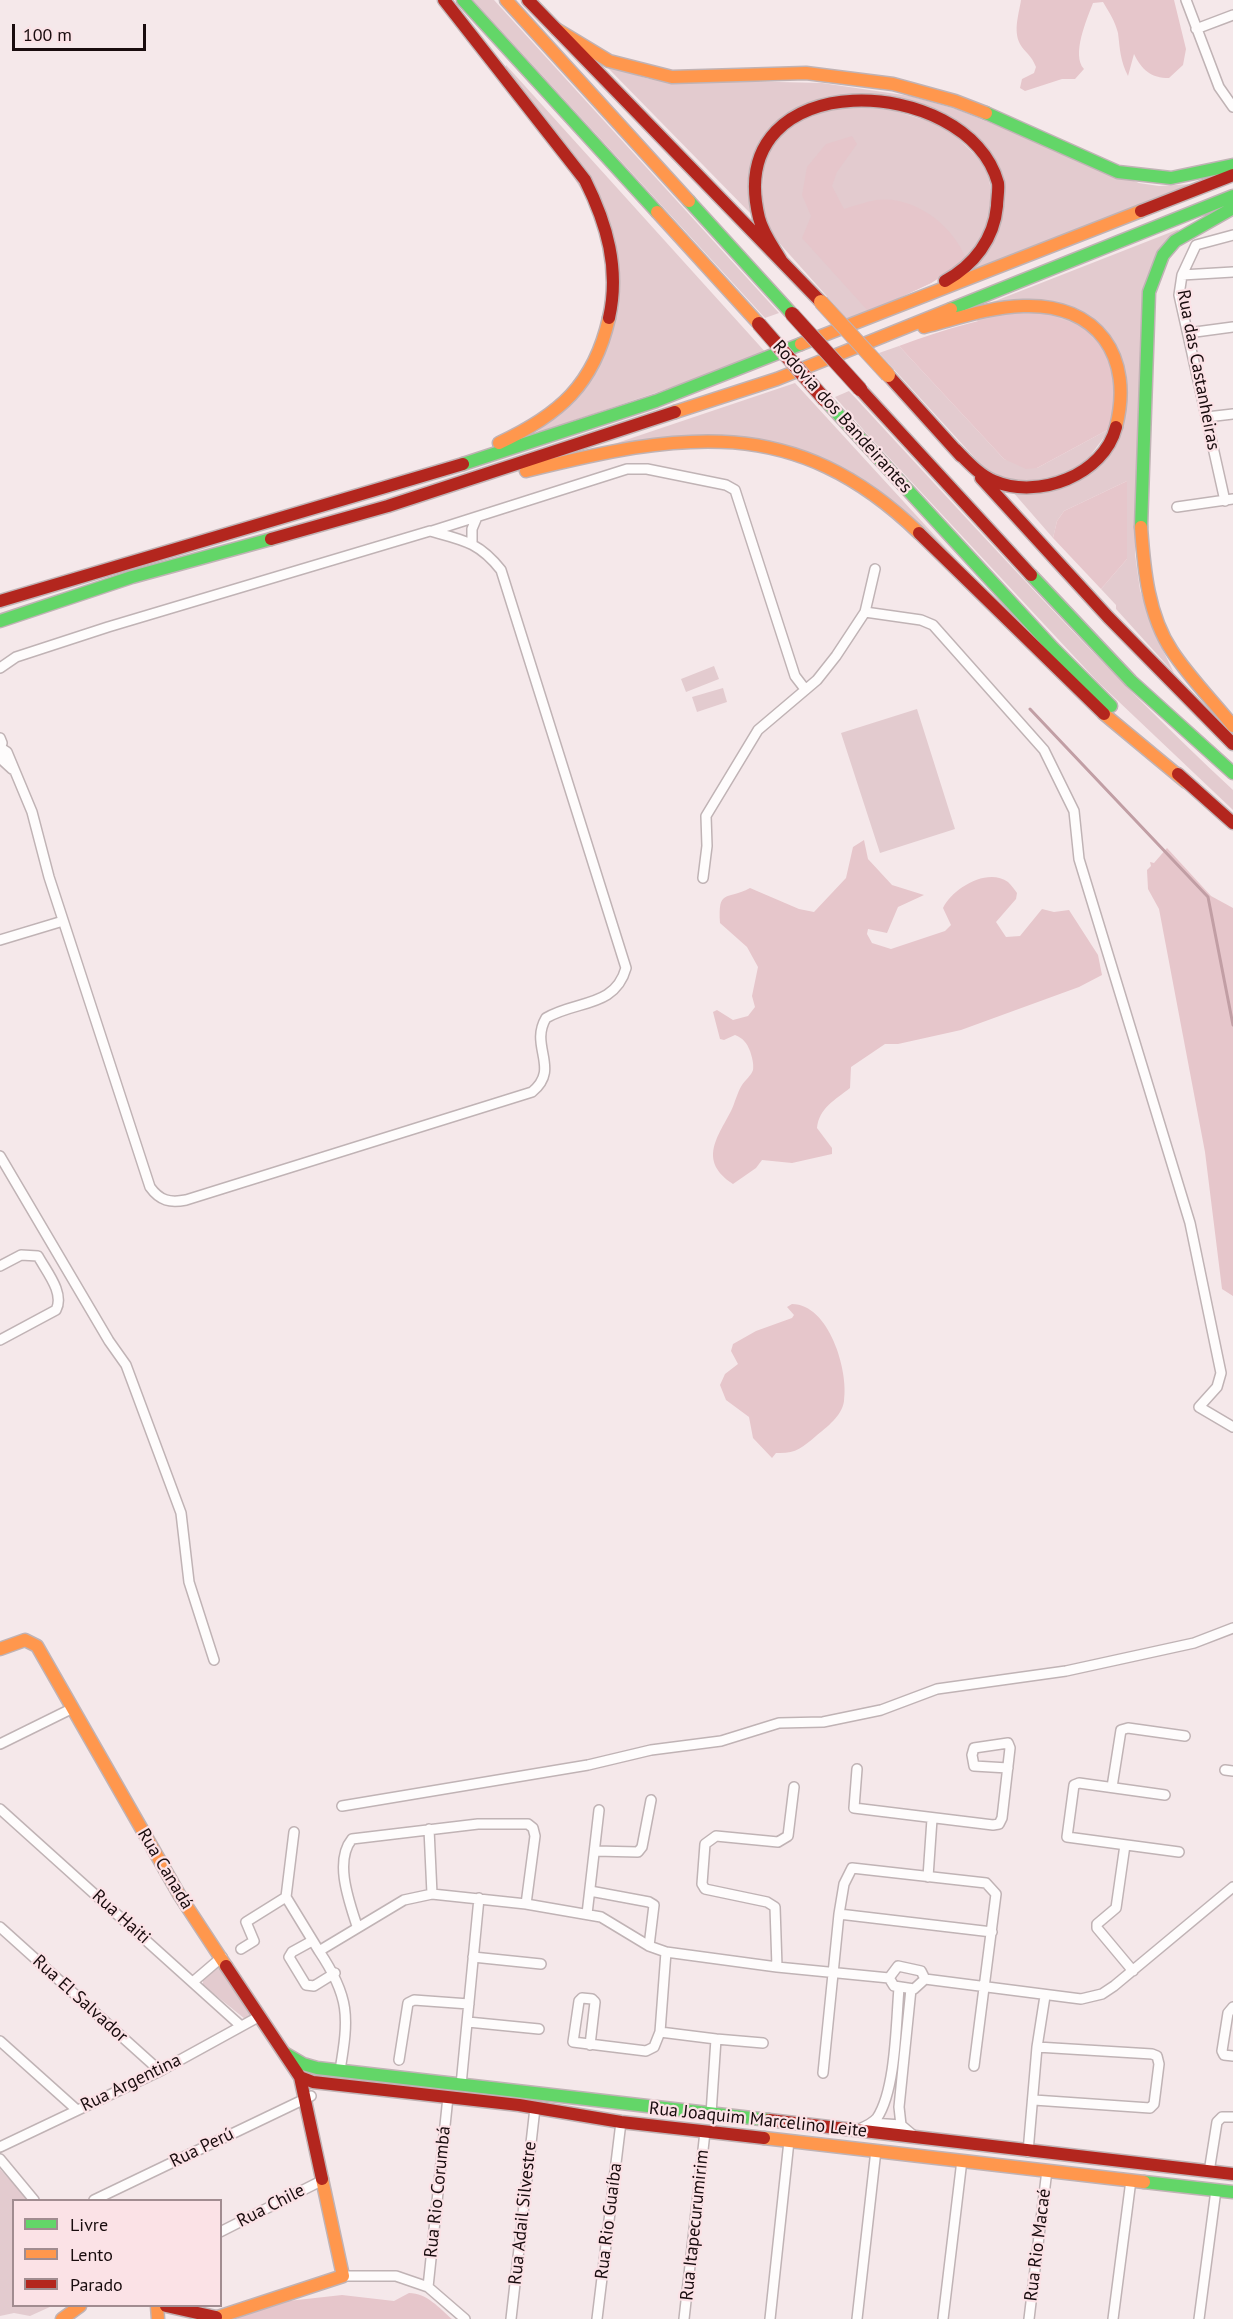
<!DOCTYPE html>
<meta charset="utf-8">
<style>
body{margin:0}
#map{position:relative;width:1233px;height:2319px;overflow:hidden;background:#f5e8ea;font-family:"PT Sans",sans-serif}
canvas{display:block}
.legend{position:absolute;left:12px;top:2199px;width:210px;height:108px;box-sizing:border-box;background:#fbe2e6;border:2px solid #a18c90;margin:0;padding:8px 10px;list-style:none;font-size:18px;color:#190c0e}
.legend li{display:flex;align-items:center;gap:12px;height:30px}
.legend b{width:30px;border:2px solid #a18c90}
.scale{position:absolute;left:12px;top:24px;width:134px;height:27px;box-sizing:border-box;border:3px solid #190c0e;border-top:0;padding-left:8px;font-size:18px;line-height:21px;white-space:nowrap;color:#190c0e;-webkit-text-stroke:4px #fbe2e6;paint-order:stroke}
</style>
<div id="map">
<canvas width="1233" height="2319"></canvas>
<ul class="legend">
<li><b style="height:8px;background:#63d668"></b>Livre</li>
<li><b style="height:8px;background:#ff974d"></b>Lento</li>
<li><b style="height:8px;background:#b3261e"></b>Parado</li>
</ul>
<div class="scale">100 m</div>
</div>
<script>
const ctx = document.querySelector('canvas').getContext('2d');
ctx.lineJoin = 'round';
function paint(path, color) { ctx.fillStyle = color; ctx.fill(path, 'evenodd'); }
function strokePath(path, color, width, dash) { ctx.strokeStyle = color; ctx.lineWidth = width; ctx.lineCap = dash ? 'butt' : 'round'; ctx.setLineDash(dash || []); ctx.stroke(path); }
function write(font, color, halo, rows, align = 'center') {
  ctx.font = font + ' "PT Sans",sans-serif'; ctx.lineWidth = 4.5; ctx.setLineDash([]); ctx.textBaseline = 'middle'; ctx.strokeStyle = halo; ctx.fillStyle = color; for (const [text, x, y, turn = 0] of rows) {
    ctx.save(); ctx.translate(x, y); ctx.rotate((+turn || 0) * Math.PI / 180); ctx.textAlign = isNaN(turn) ? turn : align; if (halo) ctx.strokeText(text, 0, 0); ctx.fillText(text, 0, 0); ctx.restore();
  }
}
paint(new Path2D(`
 M 473,0 L 494,0 L 779,313 L 765,318 Z
 M 506,65 L 768,355 L 536,433 L 590,378 L 616,244 L 505,70 Z
 M 606,66 L 649,79 L 822,83 L 910,96 L 956,109 L 1139,183 L 1159,186 L 1192,184 L 960,279 L 999,230 L 982,142 L 869,97 L 772,127 L 752,215 Z
 M 835,105 L 892,110 L 947,127 L 986,166 L 994,204 L 978,249 L 931,283 L 849,321 L 773,236 L 762,209 L 764,158 L 790,123 Z
 M 1179,229 L 1155,262 L 1135,554 L 1140,590 L 1158,640 L 1174,673 L 1116,609 L 1116,605 L 1101,589 L 1127,559 L 1127,481 L 1064,511 L 1057,521 L 1053,538 L 1012,491 L 1033,493 L 1118,441 L 967,312 Z
 M 899,346 L 1004,459 L 1037,468 L 1111,428 L 1084,464 L 1057,478 L 1011,482 L 984,468 L 879,353 Z
 M 795,383 L 958,561 L 923,529 L 793,449 L 614,444 Z
 M 849,391 C 975,527 1098,664 1233,790 L 1233,810 L 1097,681 L 867,434 L 835,397 Z
 M 714,666 L 719,679 L 686,692 L 681,679 Z
 M 723,688 L 727,702 L 697,712 L 692,697 Z
 M 917,709 L 955,829 L 880,853 L 841,733 Z
 M 218,1964 L 254,2016 L 245,2019 L 203,1985 L 203,1978 Z
 M 0,2169 L 28,2200 L 14,2200 L 14,2306 L 52,2306 L 30,2316 L 14,2313 L 0,2316 Z`), '#e3cbcf');
paint(new Path2D(`
 M 1021,0 L 1174,0 L 1186,49 L 1183,65 L 1169,78 C 1151,78 1142,70 1134,54 L 1128,76 C 1120,60 1120,49 1118,33 C 1115,21 1109,12 1103,2 L 1093,3 C 1087,19 1071,55 1084,69 L 1075,79 L 1062,79 L 1025,91 L 1020,88 L 1022,79 L 1034,73 L 1036,67 C 1031,54 1025,53 1020,44 C 1013,30 1019,14 1021,0 Z
 M 852,136 L 857,144 L 837,172 L 832,186 L 844,209 C 854,206 865,202 876,200 C 915,195 954,226 967,261 L 931,283 L 869,312 L 802,238 L 811,216 L 802,195 L 807,167 L 826,144 Z
 M 1038,311 L 1081,326 L 1107,352 L 1117,384 L 1111,428 L 1037,468 L 1026,469 L 1004,459 L 899,346 C 945,329 990,315 1038,311 Z
 M 1127,481 L 1127,559 L 1101,589 L 1053,538 L 1057,521 L 1064,511 Z
 M 864,840 L 868,859 L 892,885 L 924,895 L 898,907 L 887,933 L 868,929 L 867,934 L 872,943 L 891,949 L 945,931 L 951,925 L 943,908 C 952,889 987,867 1008,882 C 1011,885 1015,890 1017,893 L 1016,899 L 996,922 L 1006,937 L 1020,936 L 1042,909 L 1054,912 L 1069,910 L 1098,955 L 1102,975 L 1079,987 L 961,1030 L 898,1044 L 885,1044 L 851,1067 L 850,1088 C 835,1100 819,1108 817,1128 L 832,1148 L 832,1154 L 792,1163 L 762,1160 L 756,1168 L 733,1184 C 698,1161 717,1138 731,1111 C 735,1103 737,1093 742,1085 C 745,1080 751,1076 753,1070 C 754,1064 752,1057 750,1051 C 747,1043 743,1038 735,1035 L 724,1040 L 720,1039 L 713,1012 L 717,1010 L 733,1020 L 748,1016 L 755,1007 L 752,996 L 758,967 L 747,947 L 720,923 C 718,888 726,901 750,888 L 799,909 L 814,912 L 846,878 L 853,847 Z
 M 1167,848 L 1211,896 L 1233,908 L 1233,1296 L 1222,1289 L 1205,1152 L 1159,909 L 1148,889 L 1147,870 L 1151,866 L 1150,862 L 1154,863 Z
 M 792,1304 C 829,1304 849,1371 844,1401 C 842,1416 827,1427 816,1436 C 802,1448 795,1454 776,1453 L 772,1458 L 753,1438 L 749,1417 L 726,1400 L 720,1385 L 725,1374 L 738,1364 L 731,1351 L 733,1344 L 756,1331 L 792,1318 L 794,1315 L 787,1307 Z
 M 409,2293 C 427,2293 439,2308 452,2319 L 236,2319 L 270,2303 L 342,2295 L 394,2301 Z`), '#e6c6cb');
strokePath(new Path2D(`
 M 1030,709 L 1208,897 L 1233,1025`), '#c19ea4', 3);
const street = new Path2D(`
 M 1186,0 L 1219,87 L 1233,107
 M 1196,29 L 1233,15
 M 1233,235 L 1196,245 L 1182,275 L 1233,272
 M 1182,275 L 1179,295 L 1225,501
 M 1188,333 L 1233,327
 M 1207,417 L 1233,414
 M 1177,507 L 1233,499
 M 432,531 L 627,469 L 647,469 L 726,485 L 735,490 L 795,676 L 805,689
 M 472,542 L 472,529 L 477,517
 M 865,612 L 921,620 L 933,625 L 1044,750 L 1074,811 L 1079,859 L 1190,1223 L 1221,1373 L 1217,1387 L 1199,1407 L 1233,1427
 M 0,668 L 16,657 L 108,627 L 430,531 C 463,540 479,542 501,570 L 626,968 C 615,1008 576,1000 546,1018 C 529,1047 561,1068 532,1092 L 186,1200 C 170,1203 160,1201 150,1187 L 49,877 L 32,812 L 7,752 L 1,748
 M 0,738 L 2,743 L 0,750
 M 0,758 L 12,769
 M 703,878 L 707,846 L 706,816 L 758,730 L 817,680 L 836,656 L 865,612 L 875,569
 M 0,940 L 63,921
 M 0,1156 L 109,1341 L 126,1365 L 181,1513 L 189,1582 L 214,1660
 M 0,1266 L 21,1255 L 38,1256 C 46,1271 65,1293 56,1310 L 0,1340
 M 0,1744 L 71,1709
 M 857,1769 L 854,1808 L 993,1825 L 999,1824 L 1002,1818 L 1010,1748 L 1008,1743 L 974,1748 L 972,1755 L 974,1766 L 1008,1768
 M 1225,1770 L 1233,1771
 M 1112,1787 L 1121,1730 L 1128,1728 L 1185,1736
 M 1165,1795 L 1079,1783 L 1074,1785 L 1067,1837 L 1179,1852
 M 342,1806 L 588,1765 L 651,1750 L 721,1741 L 779,1723 L 823,1722 L 881,1710 L 937,1689 L 1066,1671 L 1194,1643 L 1233,1628
 M 0,1809 L 241,2026
 M 429,1829 L 432,1894
 M 294,1832 L 286,1897 L 319,1951
 M 1125,1845 L 1116,1908 L 1097,1924 L 1097,1928 L 1133,1971
 M 595,1851 L 638,1852 L 642,1847 L 651,1800
 M 928,1877 L 932,1819
 M 590,1891 L 649,1902 L 654,1905 L 649,1946
 M 587,1914 L 599,1810
 M 839,1914 L 992,1932
 M 357,1926 C 349,1901 334,1861 352,1839 L 478,1824 L 528,1824 L 533,1828 L 535,1836 L 526,1904
 M 0,1927 L 160,2071
 M 312,1941 L 292,1952 L 289,1957 L 306,1985 L 314,1986 L 335,1973
 M 241,1949 L 254,1941 L 246,1922 L 286,1897
 M 666,1952 L 660,2032 L 716,2039 L 711,2114
 M 473,1957 L 541,1964
 M 898,1966 L 921,1971 L 925,1979 L 914,1989 L 894,1986 L 889,1978 Z
 M 777,1967 L 775,1907 L 767,1902 L 705,1889 L 702,1884 L 705,1844 L 716,1836 L 778,1842 L 788,1836 L 794,1787
 M 925,1979 L 1081,1999 L 1102,1994 L 1114,1986 L 1233,1887
 M 194,1981 L 222,1957
 M 911,1989 L 899,2107 L 901,2125 L 914,2136
 M 1233,2007 L 1228,2013 L 1222,2051 L 1224,2055 L 1233,2056
 M 468,2022 L 539,2029
 M 716,2039 L 763,2043
 M 0,2041 L 77,2110
 M 590,2045 L 595,2002 L 592,1999 L 582,1998 L 579,2001 L 573,2042 L 646,2051 L 654,2047 L 660,2032
 M 399,2060 L 408,2003 L 414,2000 L 469,2004
 M 340,2070 C 349,2017 350,1997 319,1951 L 404,1900 L 432,1894 L 526,1904 L 601,1917 L 649,1946 L 666,1952 L 777,1967 L 889,1978
 M 823,2073 L 839,1914 L 844,1884 L 852,1868 L 986,1883 L 996,1894 L 974,2066
 M 461,2085 L 479,1898
 M 1034,2100 L 1150,2108 L 1154,2104 L 1159,2064 L 1157,2056 L 1152,2054 L 1037,2047
 M 872,2123 L 901,2125
 M 857,2130 C 864,2127 872,2124 877,2118 C 896,2089 896,2023 899,1988
 M 0,2147 L 160,2071 L 260,2016
 M 1028,2152 L 1037,2047 L 1045,1996
 M 0,2159 L 34,2200
 M 1209,2172 L 1217,2122 L 1222,2117 L 1233,2117
 M 94,2200 L 311,2096
 M 220,2232 L 321,2181
 M 343,2276 L 396,2276 L 428,2287 L 465,2319
 M 428,2287 L 448,2097
 M 511,2319 L 535,2108
 M 597,2319 L 621,2122
 M 684,2319 L 705,2132
 M 770,2319 L 789,2141
 M 857,2319 L 876,2150
 M 943,2319 L 962,2160
 M 1029,2319 L 1047,2170
 M 1113,2319 L 1131,2180
 M 1199,2319 L 1216,2190`);
const fast = new Path2D(`
 M 463,0 L 657,212
 M 986,113 L 1118,172 L 1171,178 L 1233,165
 M 689,201 L 792,314
 M 951,309 L 1233,196
 M 825,400 L 1053,648 L 1111,706
 M 463,464 L 656,401 L 801,344
 M 1141,527 L 1149,292 L 1163,255 L 1175,241 L 1233,208
 M 1031,575 L 1131,681 L 1233,773
 M 0,621 L 132,577 L 271,539
 M 286,2054 L 303,2064 L 317,2068 L 769,2120
 M 1144,2182 L 1233,2192`);
const slow = new Path2D(`
 M 506,0 L 689,201
 M 556,29 L 609,61 L 672,77 L 806,73 L 893,84 L 955,101 L 986,113
 M 657,212 L 759,324
 M 924,327 C 956,319 989,307 1023,306 C 1098,303 1134,357 1116,427
 M 801,344 L 1141,211
 M 675,412 L 777,379 L 951,309
 M 499,443 C 559,415 594,385 609,318
 M 526,471 C 680,433 794,412 919,533
 M 1141,527 C 1144,569 1148,615 1172,651 C 1189,677 1213,701 1233,726
 M 1104,714 L 1186,782
 M 0,1649 L 25,1640 L 37,1646 L 180,1896 L 226,1966
 M 764,2138 L 1144,2182
 M 157,2306 L 158,2319
 M 62,2319 L 80,2306
 M 212,2319 L 343,2276 L 322,2179`);
const jam = new Path2D(`
 M 444,0 L 585,180 C 607,224 620,269 609,318
 M 528,0 L 821,302
 M 1141,211 L 1233,175
 M 782,262 C 774,248 763,234 759,218 C 721,62 968,73 998,183 C 999,190 997,199 997,206 C 994,239 974,265 945,281
 M 888,375 L 961,456
 M 860,389 L 1031,575
 M 955,449 C 967,461 979,475 994,481 C 1038,500 1104,475 1116,427
 M 981,478 L 1108,617 L 1233,744
 M 919,533 L 1104,714
 M 271,539 L 388,506 L 675,412
 M 0,601 L 463,464
 M 1178,774 L 1233,823
 M 226,1966 L 300,2077 L 322,2179
 M 300,2077 L 313,2082 L 519,2105 L 621,2122 L 764,2138
 M 769,2120 L 1233,2174
 M 166,2306 L 216,2317`);
strokePath(street, '#c0b3b5', 12);
strokePath(fast, '#c0b3b5', 15);
strokePath(slow, '#c0b3b5', 15);
strokePath(jam, '#c0b3b5', 15);
strokePath(street, '#fefcfc', 9);
strokePath(fast, '#63d668', 12);
strokePath(slow, '#ff974d', 12);
strokePath(jam, '#b3261e', 12);
const slowBridge = new Path2D(`
 M 821,302 L 888,375`);
const jamBridge = new Path2D(`
 M 792,314 L 860,389
 M 759,324 L 825,400`);
strokePath(slowBridge, '#c0b3b5', 16, []);
strokePath(jamBridge, '#c0b3b5', 16, []);
strokePath(slowBridge, '#ff974d', 14);
strokePath(jamBridge, '#b3261e', 14);
write('18px', '#190c0e', '#fbe2e6', [
 ["Rua das Castanheiras",1198,370,79],
 ["Rodovia dos Bandeirantes",842,417,48],
 ["Rua Canadá",165,1869,59],
 ["Rua Haiti",121,1917,42],
 ["Rua El Salvador",80,1999,42],
 ["Rua Argentina",131,2083,-26],
 ["Rua Joaquim Marcelino Leite",758,2120,6],
 ["Rua Perú",202,2148,-26],
 ["Rua Rio Corumbá",438,2192,-84],
 ["Rua Chile",271,2206,-27],
 ["Rua Adail Silvestre",523,2213,-84],
 ["Rua Rio Guaíba",609,2221,-83],
 ["Rua Itapecurumirim",695,2225,-84],
 ["Rua Rio Macaé",1038,2245,-83]
]);
</script>
